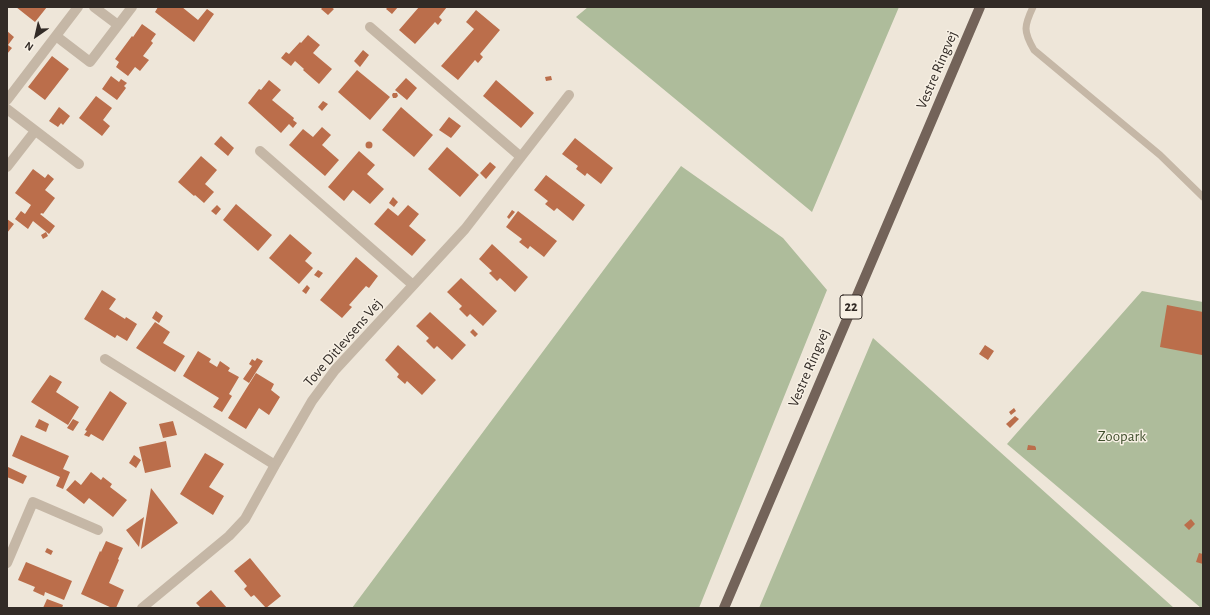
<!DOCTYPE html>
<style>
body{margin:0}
#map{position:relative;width:1210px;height:615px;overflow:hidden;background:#eee6d9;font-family:"Alegreya Sans",sans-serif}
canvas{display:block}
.frame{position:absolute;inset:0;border:8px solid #322b26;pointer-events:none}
.north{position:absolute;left:16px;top:16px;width:40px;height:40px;-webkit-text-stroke:3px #f7f0e4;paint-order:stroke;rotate:214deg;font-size:11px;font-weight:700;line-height:16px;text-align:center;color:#322b26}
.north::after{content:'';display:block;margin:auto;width:14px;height:18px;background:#322b26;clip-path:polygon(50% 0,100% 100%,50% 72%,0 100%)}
</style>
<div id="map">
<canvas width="1210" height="615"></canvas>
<div class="frame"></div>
<div class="north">N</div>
</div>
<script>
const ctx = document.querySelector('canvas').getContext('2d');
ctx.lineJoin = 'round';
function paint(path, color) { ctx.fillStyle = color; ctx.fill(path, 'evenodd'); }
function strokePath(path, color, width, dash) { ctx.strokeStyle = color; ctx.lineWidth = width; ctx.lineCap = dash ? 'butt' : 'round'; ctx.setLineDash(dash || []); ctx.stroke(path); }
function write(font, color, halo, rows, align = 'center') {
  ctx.font = font + ' "Alegreya Sans",sans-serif'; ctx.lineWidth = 3; ctx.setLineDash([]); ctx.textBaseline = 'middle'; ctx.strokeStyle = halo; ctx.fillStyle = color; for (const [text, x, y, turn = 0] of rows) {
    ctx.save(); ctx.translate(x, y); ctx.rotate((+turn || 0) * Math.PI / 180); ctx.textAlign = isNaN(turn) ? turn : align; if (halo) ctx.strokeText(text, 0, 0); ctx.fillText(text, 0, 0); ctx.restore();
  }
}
paint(new Path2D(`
 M 588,7 L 899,7 L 812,212 L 576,17 Z
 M 681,166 L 783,238 L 827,290 L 699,608 L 352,608 Z
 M 1142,291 L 1203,302 L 1203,608 L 1201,608 L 1007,444 Z
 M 873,338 L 1174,608 L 759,608 Z`), '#aebc9b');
paint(new Path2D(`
 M 16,7 L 47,7 L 35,22 Z
 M 158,7 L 182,7 L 198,20 L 207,9 L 214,14 L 194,42 L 155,12 Z
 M 323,7 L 331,7 L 334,9 L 328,15 L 321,9 Z
 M 388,7 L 398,7 L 392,14 L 386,9 Z
 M 419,7 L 447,7 L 439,17 L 442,20 L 438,25 L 435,22 L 415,44 L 399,30 Z
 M 476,10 L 500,30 L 480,54 L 483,57 L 478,63 L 475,60 L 458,80 L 441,66 L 474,29 L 466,22 Z
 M 142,24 L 156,34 L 151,41 L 153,43 L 143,56 L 149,60 L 140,71 L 135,67 L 128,76 L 116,67 L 119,62 L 115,59 L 132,36 L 133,37 Z
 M 7,31 L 14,37 L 8,45 L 12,48 L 7,54 Z
 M 308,35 L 320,45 L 313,53 L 332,69 L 319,84 L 303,70 L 304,69 L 295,61 L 291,66 L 281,58 L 286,52 L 289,54 L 300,42 L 301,43 Z
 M 363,50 L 369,55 L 360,67 L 354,61 Z
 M 52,56 L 69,69 L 45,100 L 28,87 Z
 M 357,70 L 390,97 L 370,120 L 338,92 Z
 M 111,76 L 119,82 L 121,79 L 127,83 L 124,86 L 126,88 L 117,100 L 102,89 Z
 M 551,76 L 552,80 L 546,81 L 545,77 Z
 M 406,78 L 417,88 L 407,100 L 395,90 Z
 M 269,80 L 281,90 L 272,100 L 294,118 L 293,120 L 297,123 L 293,128 L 289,124 L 281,133 L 248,103 L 259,89 L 261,90 Z
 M 496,80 L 534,113 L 521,128 L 483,96 Z
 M 393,93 L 397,93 L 398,96 L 396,98 L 393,98 L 392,95 Z
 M 96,96 L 112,108 L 103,120 L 110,126 L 102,136 L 79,118 Z
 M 323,101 L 328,104 L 322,111 L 318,107 Z
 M 59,107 L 70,116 L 63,125 L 61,123 L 58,127 L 49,121 Z
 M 401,107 L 433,135 L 414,157 L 382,130 Z
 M 449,117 L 461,126 L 451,138 L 439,130 Z
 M 322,127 L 331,135 L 322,145 L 339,160 L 325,176 L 289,145 L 303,129 L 313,137 Z
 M 221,136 L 234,148 L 228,156 L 214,144 Z
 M 575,138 L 613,168 L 601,184 L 587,173 L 585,176 L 576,169 L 578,166 L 562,154 Z
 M365.5 145a3.5 3.5 0 1 1 7 0a3.5 3.5 0 1 1-7 0Z
 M 447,147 L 479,175 L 460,197 L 428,169 Z
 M 359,151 L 375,165 L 367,174 L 384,189 L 370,204 L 353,190 L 344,201 L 328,187 Z
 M 201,156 L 217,170 L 205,184 L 214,192 L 204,203 L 195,195 L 194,196 L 178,182 Z
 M 490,162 L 496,167 L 486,179 L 480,173 Z
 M 33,169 L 45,178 L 48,174 L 54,179 L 45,190 L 55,198 L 43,214 L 42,213 L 40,214 L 55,226 L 49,234 L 33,221 L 28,229 L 15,219 L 21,211 L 33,220 L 25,214 L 31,205 L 15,193 Z
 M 546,175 L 585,205 L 573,221 L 557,208 L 554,211 L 545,204 L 548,201 L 534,190 Z
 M 393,197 L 398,202 L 394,207 L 389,203 Z
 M 236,204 L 272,235 L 258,251 L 223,220 Z
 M 217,205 L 221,209 L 216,215 L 211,211 Z
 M 408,205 L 419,214 L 409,226 L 426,240 L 412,256 L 374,224 L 388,208 L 398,216 Z
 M 512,210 L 515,212 L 509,219 L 507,217 Z
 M 518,211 L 557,241 L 544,257 L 530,246 L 528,249 L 519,242 L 522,239 L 506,227 Z
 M 7,219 L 14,224 L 7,233 Z
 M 46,232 L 48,236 L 43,239 L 41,235 Z
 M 290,234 L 312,253 L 305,261 L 313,268 L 299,284 L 269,258 Z
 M 492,244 L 528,277 L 515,292 L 500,278 L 497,281 L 489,273 L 492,271 L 479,259 Z
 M 356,257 L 378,276 L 369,288 L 366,286 L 349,305 L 352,307 L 342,318 L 320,300 Z
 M 318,270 L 323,273 L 319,278 L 314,275 Z
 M 461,278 L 497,311 L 483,326 L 470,314 L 467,317 L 459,309 L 462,306 L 447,292 Z
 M 307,285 L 310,288 L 306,294 L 302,291 Z
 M 102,290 L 116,299 L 109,309 L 125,319 L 126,317 L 137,324 L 127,341 L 117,335 L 115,338 L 84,319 Z
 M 1167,305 L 1203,312 L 1203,347 L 1202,355 L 1160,347 Z
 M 156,311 L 163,316 L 159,323 L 152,318 Z
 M 430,312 L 466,345 L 452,360 L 437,346 L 434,349 L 426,341 L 429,338 L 416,326 Z
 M 155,322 L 170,332 L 163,343 L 185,356 L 175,372 L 136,348 Z
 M 473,329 L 478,334 L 475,337 L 470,332 Z
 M 398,345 L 436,380 L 422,395 L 407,381 L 405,384 L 397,377 L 399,374 L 385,360 Z
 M 985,345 L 994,351 L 988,360 L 979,354 Z
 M 198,351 L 211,359 L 209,362 L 217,367 L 220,361 L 230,368 L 228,371 L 239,377 L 229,394 L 232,396 L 222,412 L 213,407 L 219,398 L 183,376 Z
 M 257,358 L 263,361 L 249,383 L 243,379 L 252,366 L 249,364 L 252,359 L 255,361 Z
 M 256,373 L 274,384 L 271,390 L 280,397 L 269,415 L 259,408 L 246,429 L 228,418 Z
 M 50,375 L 62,382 L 56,392 L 79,407 L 68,425 L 31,402 Z
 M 110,391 L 127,403 L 103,441 L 91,434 L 89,437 L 84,435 L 87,431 L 85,430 Z
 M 1014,408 L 1016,411 L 1011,415 L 1009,412 Z
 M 1015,416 L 1019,419 L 1010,428 L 1006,424 Z
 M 39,419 L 49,424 L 46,432 L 35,427 Z
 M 73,419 L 79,422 L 73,431 L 67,428 Z
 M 173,421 L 177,435 L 163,438 L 159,424 Z
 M 21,435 L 69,456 L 63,469 L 70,472 L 63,489 L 56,486 L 60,477 L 12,456 Z
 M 166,441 L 171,467 L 145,473 L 139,447 Z
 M 1028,445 L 1035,446 L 1036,448 L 1036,450 L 1027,450 Z
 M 205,453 L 224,464 L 209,487 L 224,496 L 213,515 L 180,494 Z
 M 134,455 L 141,460 L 136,468 L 129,463 Z
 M 8,467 L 27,476 L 23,484 L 7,477 Z
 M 91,472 L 101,480 L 103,477 L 112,484 L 110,487 L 127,500 L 113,517 L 89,498 L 84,504 L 66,490 L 75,480 L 81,485 Z
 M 151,488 L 178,523 L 141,549 Z
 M 144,517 L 139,547 L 126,530 Z
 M 1191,519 L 1195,524 L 1189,530 L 1184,525 Z
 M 106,541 L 123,548 L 118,559 L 119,560 L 109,583 L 124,590 L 116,608 L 112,608 L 81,594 L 100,551 L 101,552 Z
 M 47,548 L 53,551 L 51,555 L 45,552 Z
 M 1199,553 L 1203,554 L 1203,564 L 1196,562 Z
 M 250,558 L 281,596 L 266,608 L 254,595 L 251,597 L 244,589 L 247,586 L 234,571 Z
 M 26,562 L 72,581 L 64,600 L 45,592 L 44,596 L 33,591 L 35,587 L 18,580 Z
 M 211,590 L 227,608 L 201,608 L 196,603 Z
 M 47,599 L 63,605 L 62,608 L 43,608 Z`), '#bb6e4b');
strokePath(new Path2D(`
 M 1033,7 C 1024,26 1023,31 1034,50 L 1160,155 L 1203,197`), '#c5b7a6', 7);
strokePath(new Path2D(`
 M 94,7 L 118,25
 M 370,27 L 521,157
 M 56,36 L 90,62 L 132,7
 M 7,100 L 78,7
 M 7,109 L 79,164
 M 260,151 L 413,285
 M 7,167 L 35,131
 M 105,359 L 275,465
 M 7,563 L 33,502 L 98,530
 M 142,608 L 229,536 L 245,519 L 275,465 L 312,401 L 335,370 L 465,229 L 569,95`), '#c5b7a6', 10);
strokePath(new Path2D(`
 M 724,608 L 980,7`), '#736359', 10);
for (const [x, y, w] of [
 [851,307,22]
]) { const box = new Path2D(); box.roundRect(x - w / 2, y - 12, w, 24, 3); ctx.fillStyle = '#f7f0e4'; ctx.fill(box); strokePath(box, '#322b26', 1); }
write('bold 14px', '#322b26', null, [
 ["22",851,307]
]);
write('15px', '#322b26', '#f7f0e4', [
 ["Vestre Ringvej",937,70,-67],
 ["Tove Ditlevsens Vej",343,343,-49],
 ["Vestre Ringvej",809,368,-67]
]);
write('15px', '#3f4e2c', '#f7f0e4', [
 ["Zoopark",1122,436]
]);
</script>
